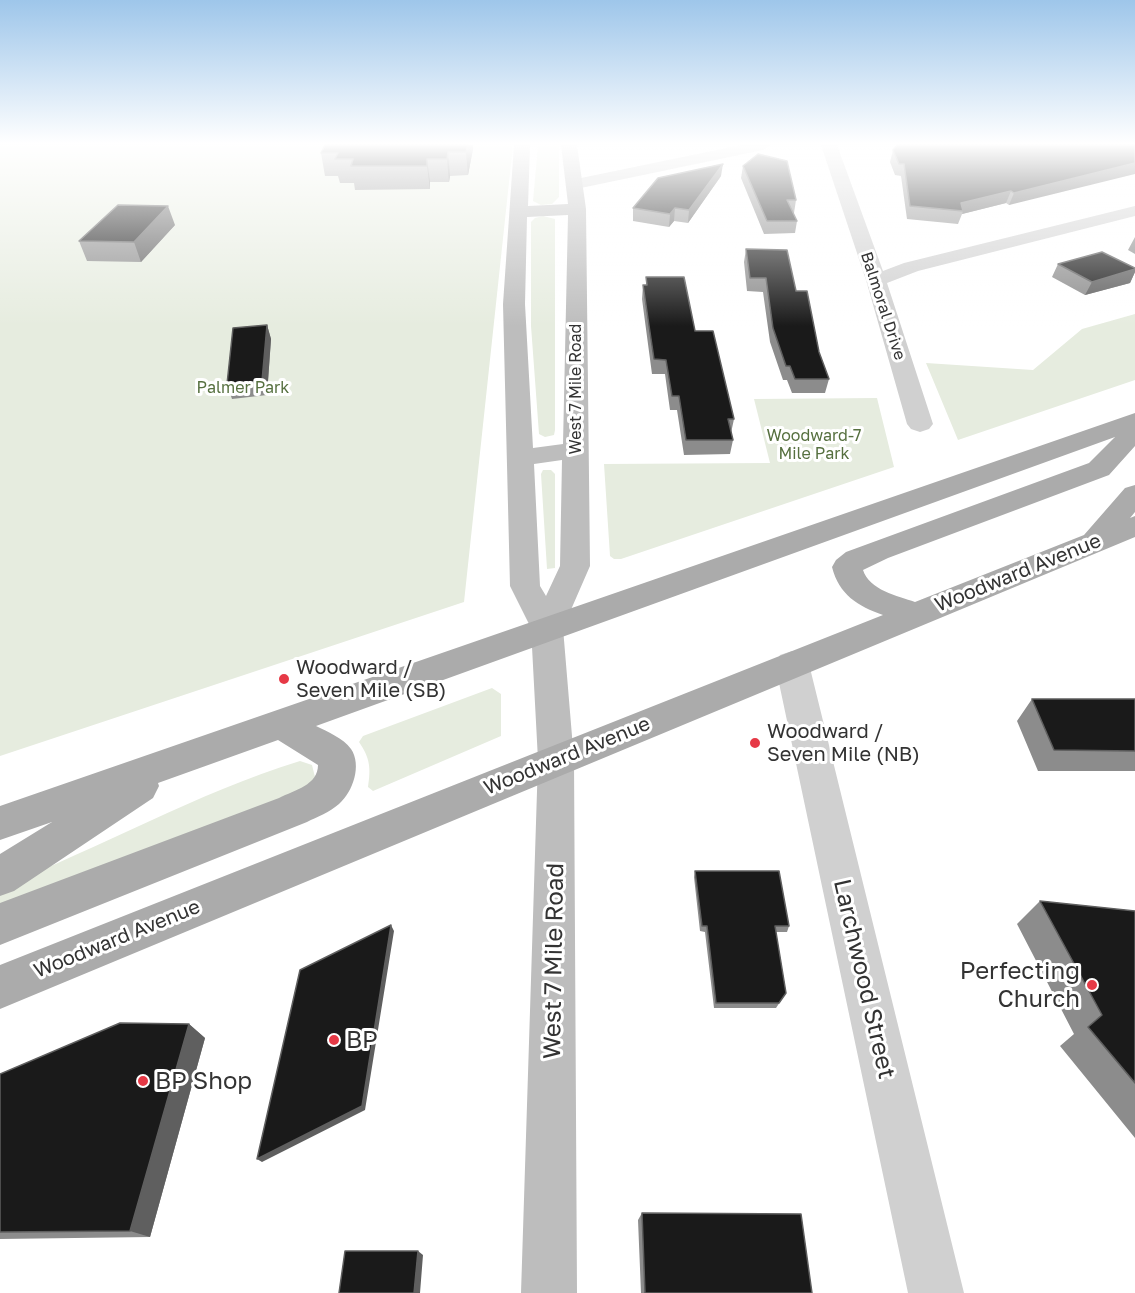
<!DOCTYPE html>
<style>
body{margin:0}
canvas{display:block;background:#fff}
</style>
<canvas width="1135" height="1293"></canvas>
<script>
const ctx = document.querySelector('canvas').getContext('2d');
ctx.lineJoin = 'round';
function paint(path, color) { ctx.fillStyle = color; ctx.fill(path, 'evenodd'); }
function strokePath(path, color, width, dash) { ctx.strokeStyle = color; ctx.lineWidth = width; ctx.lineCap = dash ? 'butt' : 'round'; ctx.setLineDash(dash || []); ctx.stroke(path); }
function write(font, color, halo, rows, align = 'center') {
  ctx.font = font + ' "Golos Text",sans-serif'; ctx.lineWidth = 6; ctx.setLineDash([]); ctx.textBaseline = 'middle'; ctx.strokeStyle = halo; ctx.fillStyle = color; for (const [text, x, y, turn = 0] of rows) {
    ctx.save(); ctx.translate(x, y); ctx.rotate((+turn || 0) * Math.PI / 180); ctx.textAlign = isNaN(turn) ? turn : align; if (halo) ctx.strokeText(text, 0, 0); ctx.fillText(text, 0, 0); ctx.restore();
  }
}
paint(new Path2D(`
 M 0,145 L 513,145 L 464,602 L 0,756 Z
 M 538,145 L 559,145 L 559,197 L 552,204 L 541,205 L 533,201 Z
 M 543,216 L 555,219 L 555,430 L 554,435 L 545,437 L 539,434 L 531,326 L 531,222 L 535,218 Z
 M 1135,314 L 1135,380 L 958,440 L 926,363 L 1033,370 L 1082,329 Z
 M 877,398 L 894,467 L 621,559 L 614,559 L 610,556 L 604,464 L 770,463 L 754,399 Z
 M 543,470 L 551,470 L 555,474 L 555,568 L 547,569 L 541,474 Z
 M 492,688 L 501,694 L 501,736 L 373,791 L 368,787 C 371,768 370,758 359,742 L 363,736 Z
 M 300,761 L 312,765 L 315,777 L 309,790 L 0,916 L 0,887 C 101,848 196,793 300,761 Z`), '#e6ecdf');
paint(new Path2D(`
 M 741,145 L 771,145 L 763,150 L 576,189 L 570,188 L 567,184 L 570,180 L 576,179 Z
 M 821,145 L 837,145 L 883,271 L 904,263 L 1135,206 L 1135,216 L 918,271 L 887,283 L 933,424 L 929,429 L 920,432 L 911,429 L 907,424 L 866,280 Z
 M 792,651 L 804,655 L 809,664 L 964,1293 L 908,1293 L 775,664 L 780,655 Z`), '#d0d0d0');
paint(new Path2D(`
 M 514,145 L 530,145 L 528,206 L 568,204 L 561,145 L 577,145 L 586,209 L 590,566 L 563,628 L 574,760 L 577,1293 L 521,1293 L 538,760 L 531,628 L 510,586 L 503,304 ZM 568,215 L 563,444 L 533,448 L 525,304 L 527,217 ZM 562,460 L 560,566 L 546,596 L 540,586 L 534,464 Z`), '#bdbdbd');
paint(new Path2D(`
 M 1135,413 L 1135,446 L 1109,475 L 888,558 L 863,570 C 869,590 898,596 915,602 L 1084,535 L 1125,488 L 1135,485 L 1135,512 L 1130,518 L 1135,516 L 1135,537 L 0,1009 L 0,965 L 883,615 C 858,606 839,595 832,567 L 836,560 L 846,552 L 1089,463 L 1115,437 L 316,726 C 328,732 343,738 351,749 C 362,765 353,792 339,804 C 330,812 317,817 307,822 L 0,945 L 0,903 L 279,798 C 295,790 318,785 318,765 L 278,740 L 158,783 L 159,786 L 153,798 L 14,891 L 0,896 L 0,854 L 52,822 L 0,840 L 0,806 Z`), '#ababab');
paint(new Path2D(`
 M 1135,145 L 1009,205 L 1006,203 L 962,214 L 958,224 L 907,219 L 901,176 L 895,175 L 890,162 L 893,150 Z
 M 473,149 L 468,175 L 450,176 L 449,182 L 430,182 L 430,189 L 355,190 L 354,183 L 340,183 L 338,176 L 325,176 L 321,153 Z
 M 743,166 L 796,200 L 794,213 L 793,213 L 797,221 L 795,233 L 764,234 L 741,178 Z
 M 721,176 L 688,223 L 674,221 L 669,227 L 633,221 L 633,208 Z
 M 175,225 L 141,262 L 87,261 L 79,241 Z
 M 1135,237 L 1135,254 L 1128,250 Z
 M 746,249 L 796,291 L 829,379 L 825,393 L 792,393 L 787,380 L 783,380 L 770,342 L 763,292 L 747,291 L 744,262 Z
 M 1058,264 L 1135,268 L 1135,272 L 1130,283 L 1085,295 L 1052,277 Z
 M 646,277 L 695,331 L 734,419 L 731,433 L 733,440 L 730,454 L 684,455 L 677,410 L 670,410 L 665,374 L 652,374 L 642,299 L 643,285 L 646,285 Z
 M 267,325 L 271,339 L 267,395 L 232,399 L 227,384 Z
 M 1032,699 L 1135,699 L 1135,771 L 1038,771 L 1017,721 Z
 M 695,871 L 789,926 L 787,932 L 776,932 L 786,993 L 776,1008 L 714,1008 L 705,932 L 700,931 L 694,877 Z
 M 1040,901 L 1135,911 L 1135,1138 L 1060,1046 L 1074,1034 L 1017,924 Z
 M 189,1024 L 205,1038 L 150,1237 L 0,1239 L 0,1074 Z
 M 642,1213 L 812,1293 L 641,1293 L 638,1220 Z`), '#8c8c8c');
paint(new Path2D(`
 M 468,145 L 473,145 L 473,149 L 468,175 L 466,152 Z
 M 448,152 L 450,176 L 449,182 L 447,159 Z
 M 427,159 L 430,182 L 430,189 L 427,166 Z
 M 1135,163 L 1135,174 L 1009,205 L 1014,193 Z
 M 723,164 L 721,176 L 688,223 L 689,210 Z
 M 1011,191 L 1006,203 L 962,214 L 963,211 L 961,203 Z
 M 168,206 L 175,225 L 141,262 L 134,242 Z
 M 675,208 L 674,221 L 669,227 L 670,214 Z
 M 1135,269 L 1135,272 L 1130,283 L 1085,295 L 1092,282 Z
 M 267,325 L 271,339 L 267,395 L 262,381 Z
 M 391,925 L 394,931 L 365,1110 L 262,1162 L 257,1159 Z
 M 189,1024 L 205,1038 L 150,1237 L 130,1231 Z
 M 418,1251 L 423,1255 L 420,1293 L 414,1293 Z`), '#5f5f5f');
const building = new Path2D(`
 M 325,145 L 468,145 L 466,152 L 448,152 L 447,159 L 427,159 L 427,166 L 351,166 L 353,159 L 335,159 L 338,153 L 321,153 Z
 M 897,145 L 1135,145 L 1135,163 L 1014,193 L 1011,191 L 961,203 L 963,211 L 910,206 L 904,164 L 899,164 L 893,150 Z
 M 758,154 L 787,161 L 796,200 L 787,200 L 797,221 L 767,221 L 743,166 Z
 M 723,164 L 689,210 L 675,208 L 670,214 L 633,208 L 658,178 Z
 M 118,205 L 168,206 L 134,242 L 79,241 Z
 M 746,249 L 787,250 L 796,291 L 807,291 L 819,352 L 829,379 L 795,379 L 790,366 L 786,366 L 773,328 L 766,278 L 750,278 Z
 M 1102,252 L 1135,268 L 1135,269 L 1092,282 L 1058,264 Z
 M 646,277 L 684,277 L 695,331 L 713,331 L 734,419 L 728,419 L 733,440 L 686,440 L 679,396 L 672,396 L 666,360 L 654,359 L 643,285 L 647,285 Z
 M 267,325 L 262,381 L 227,384 L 233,328 Z
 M 1032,699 L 1135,699 L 1135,751 L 1054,750 Z
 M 695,871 L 779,871 L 789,926 L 775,926 L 786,993 L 779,1003 L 716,1003 L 707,926 L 702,926 Z
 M 1040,901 L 1135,911 L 1135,1083 L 1088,1027 L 1102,1015 Z
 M 391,925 L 362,1106 L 257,1159 L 300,970 Z
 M 120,1023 L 189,1024 L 130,1231 L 0,1232 L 0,1074 Z
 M 642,1213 L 801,1214 L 812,1293 L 645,1293 Z
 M 345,1251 L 418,1251 L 414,1293 L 339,1293 Z`);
paint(building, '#1a1a1a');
strokePath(building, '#5f5f5f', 1.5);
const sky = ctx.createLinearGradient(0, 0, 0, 326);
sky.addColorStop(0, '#9ec6ea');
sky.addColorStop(0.44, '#fff');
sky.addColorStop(1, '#ffffff00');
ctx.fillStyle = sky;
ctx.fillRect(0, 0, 1135, 326);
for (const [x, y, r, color] of [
 [284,679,6,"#e63946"],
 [755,743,6,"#e63946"],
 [1092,985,6,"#e63946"],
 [334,1040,6,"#e63946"],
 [143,1081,6,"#e63946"]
]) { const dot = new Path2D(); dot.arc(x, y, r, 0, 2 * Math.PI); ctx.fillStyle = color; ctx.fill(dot); strokePath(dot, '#fff', 2); }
write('16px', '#333', '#fff', [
 ["Balmoral Drive",883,306,72],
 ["West 7 Mile Road",576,389,-90]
]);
write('16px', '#56703f', '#fff', [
 ["Palmer Park",243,388],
 ["Woodward-7",814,436],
 ["Mile Park",814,454]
]);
write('20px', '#333', '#fff', [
 ["Woodward Avenue",1018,573,-22],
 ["Woodward Avenue",567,756,-22],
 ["Woodward Avenue",117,939,-22]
]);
write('20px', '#333', '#fff', [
 ["Woodward /",296,668],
 ["Seven Mile (SB)",296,691],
 ["Woodward /",767,732],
 ["Seven Mile (NB)",767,755]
], 'left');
write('24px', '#333', '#fff', [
 ["West 7 Mile Road",554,961,-89],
 ["Larchwood Street",864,979,77]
]);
write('24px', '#333', '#fff', [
 ["Perfecting",1080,971,"right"],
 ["Church",1080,999,"right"],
 ["BP",346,1040],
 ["BP Shop",155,1081]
], 'left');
</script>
